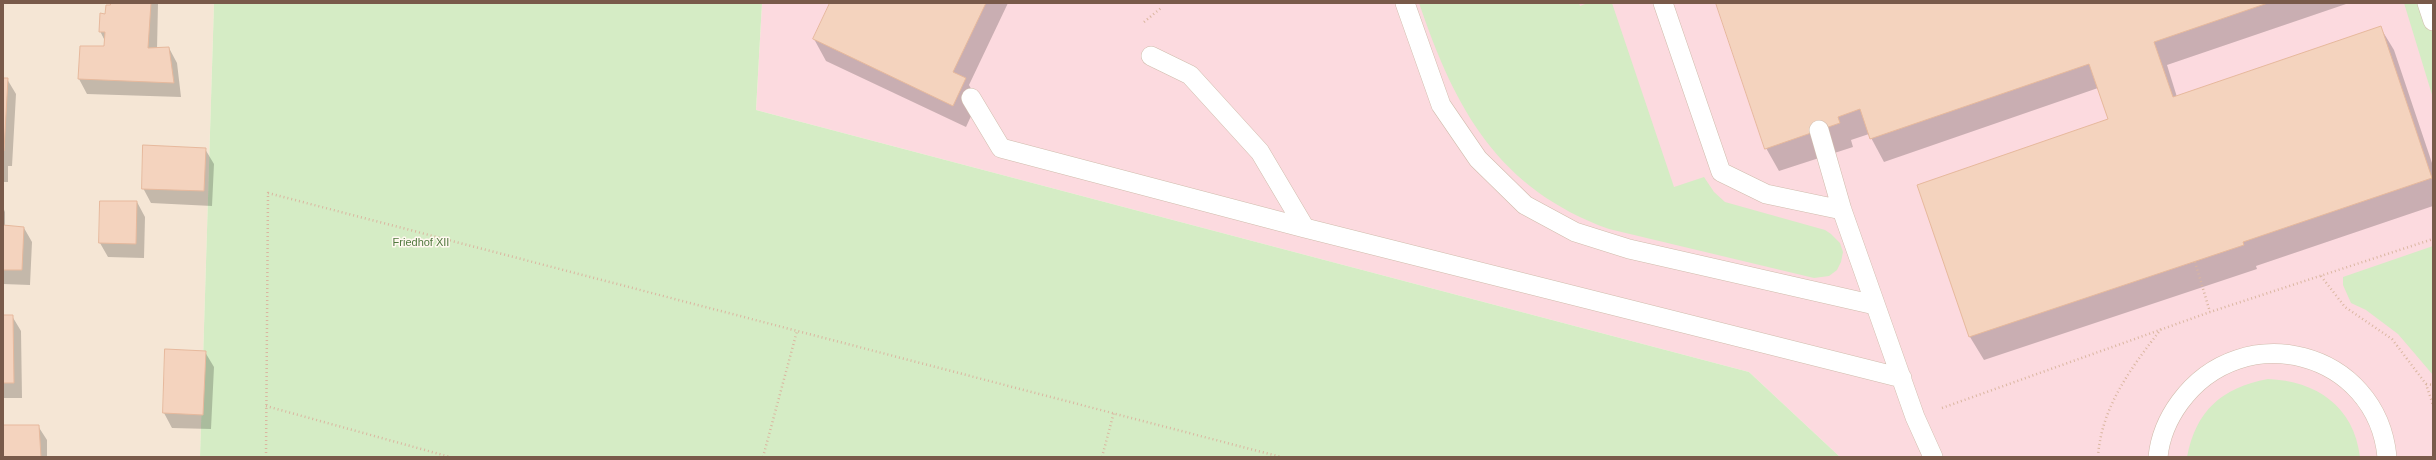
<!DOCTYPE html>
<style>
body{margin:0}
#map{position:relative;width:2436px;height:460px;overflow:hidden;background:#fdf5e7;font-family:Helvetica,sans-serif}
canvas{display:block}
.frame{position:absolute;inset:0;border:4px solid #795a4a;pointer-events:none}
</style>
<div id="map">
<canvas width="2436" height="460"></canvas>
<div class="frame"></div>
</div>
<script>
const ctx = document.querySelector('canvas').getContext('2d');
ctx.lineJoin = 'round';
function paint(path, color) { ctx.fillStyle = color; ctx.fill(path, 'evenodd'); }
function strokePath(path, color, width, dash) { ctx.strokeStyle = color; ctx.lineWidth = width; ctx.lineCap = dash ? 'butt' : 'round'; ctx.setLineDash(dash || []); ctx.stroke(path); }
function write(font, color, halo, rows, align = 'center') {
  ctx.font = font + ' Helvetica,sans-serif'; ctx.lineWidth = 3; ctx.setLineDash([]); ctx.textBaseline = 'middle'; ctx.strokeStyle = halo; ctx.fillStyle = color; for (const [text, x, y, turn = 0] of rows) {
    ctx.save(); ctx.translate(x, y); ctx.rotate((+turn || 0) * Math.PI / 180); ctx.textAlign = isNaN(turn) ? turn : align; if (halo) ctx.strokeText(text, 0, 0); ctx.fillText(text, 0, 0); ctx.restore();
  }
}
paint(new Path2D(`
 M 3,3 L 214,3 L 200,457 L 3,457 Z`), '#f5e6d5');
paint(new Path2D(`
 M 762,3 L 2433,3 L 2433,457 L 1840,457 L 1749,372 L 756,110 Z`), '#fcdadf');
paint(new Path2D(`
 M 214,3 L 762,3 L 756,110 L 1749,372 L 1840,457 L 200,457 Z
 M 1419,3 L 1579,3 L 1580,6 L 1588,3 L 1612,3 L 1674,187 L 1704,177 L 1714,192 L 1725,202 L 1825,230 L 1831,234 L 1840,243 L 1843,252 L 1841,262 L 1837,270 L 1829,276 L 1814,278 L 1609,229 C 1498,189 1455,109 1419,3 Z
 M 2404,3 L 2433,3 L 2433,98 Z
 M 2433,246 L 2433,375 L 2398,334 L 2366,310 L 2351,303 L 2343,285 L 2343,277 Z
 M 2268,379 C 2316,381 2354,406 2360,457 L 2187,457 C 2196,411 2221,388 2268,379 Z`), '#d5ecc5');
paint(new Path2D(`
 M 112,3 L 158,3 L 157,49 L 169,48 L 177,63 L 181,97 L 87,94 L 79,79 L 81,47 L 105,47 L 105,41 L 100,31 Z
 M 831,3 L 1008,3 L 969,85 L 978,101 L 966,127 L 826,61 L 814,39 Z
 M 1717,3 L 2349,3 L 2167,65 L 2177,97 L 2380,27 L 2394,50 L 2433,166 L 2433,206 L 2256,266 L 2257,269 L 1984,360 L 1970,337 L 1919,185 L 2109,120 L 2098,88 L 1884,162 L 1869,134 L 1851,140 L 1853,147 L 1779,171 L 1766,148 Z
 M 3,79 L 7,79 L 16,94 L 12,166 L 8,166 L 8,182 L 3,182 Z
 M 205,149 L 214,164 L 212,206 L 151,203 L 143,188 Z
 M 137,202 L 145,217 L 144,258 L 108,257 L 100,243 Z
 M 3,207 L 5,212 L 5,227 L 24,228 L 32,242 L 30,285 L 3,284 Z
 M 3,316 L 12,316 L 21,331 L 22,398 L 3,398 Z
 M 166,350 L 205,352 L 214,367 L 211,429 L 172,428 L 164,413 Z
 M 3,426 L 38,426 L 47,440 L 47,457 L 3,457 Z`), '#0003');
const building = new Path2D(`
 M 111,3 L 151,3 L 148,48 L 169,47 L 174,83 L 78,79 L 80,46 L 104,46 L 105,32 L 99,32 L 100,13 L 105,14 L 106,5 L 110,5 Z
 M 830,3 L 986,3 L 953,72 L 966,78 L 953,106 L 813,39 Z
 M 1716,3 L 2268,3 L 2154,42 L 2173,97 L 2381,26 L 2432,178 L 2243,242 L 2244,245 L 1969,337 L 1917,185 L 2108,119 L 2089,64 L 1870,139 L 1860,109 L 1838,117 L 1840,123 L 1765,149 Z
 M 3,78 L 8,78 L 4,151 L 3,151 Z
 M 143,145 L 206,148 L 204,191 L 142,189 Z
 M 100,201 L 137,201 L 136,244 L 99,243 Z
 M 3,225 L 24,227 L 22,270 L 3,270 Z
 M 3,315 L 13,315 L 14,383 L 3,383 Z
 M 165,349 L 206,351 L 203,415 L 163,413 Z
 M 3,425 L 39,425 L 41,457 L 3,457 Z`);
paint(building, '#f4d3be');
strokePath(building, '#e7b99d', 1);
const lane = new Path2D(`
 M 1405,3 L 1441,105 L 1478,159 L 1525,205 L 1575,232 L 1629,249 L 1875,305
 M 1663,3 L 1721,172 L 1766,194 L 1842,210
 M 2427,3 L 2433,21
 M 1151,56 L 1190,75 L 1260,152 L 1305,228 L 1902,378
 M 971,98 L 1001,148 L 1305,228
 M 1819,130 L 1842,210 L 1915,417 L 1933,457
 M 2158,457 C 2160,437 2169,417 2180,402 C 2243,316 2377,351 2387,457`);
strokePath(lane, '#d0bcac', 20);
strokePath(new Path2D(`
 M 1144,22 L 1161,8
 M 2195,262 L 2210,312
 M 2321,276 L 2345,307 L 2392,339 L 2426,384 L 2433,405
 M 2426,384 L 2433,385
 M 266,406 L 450,457
 M 1942,408 L 2210,312 L 2433,239
 M 266,457 L 268,193 L 1281,457
 M 763,457 L 797,331
 M 1102,457 L 1114,412
 M 2098,457 C 2101,407 2132,367 2161,329`), '#dab6a0', 2.5, [1, 3]);
strokePath(lane, '#fff', 19);
write('11px', '#50793e', '#fff8ef', [
 ["Friedhof XII",421,243]
]);
</script>
